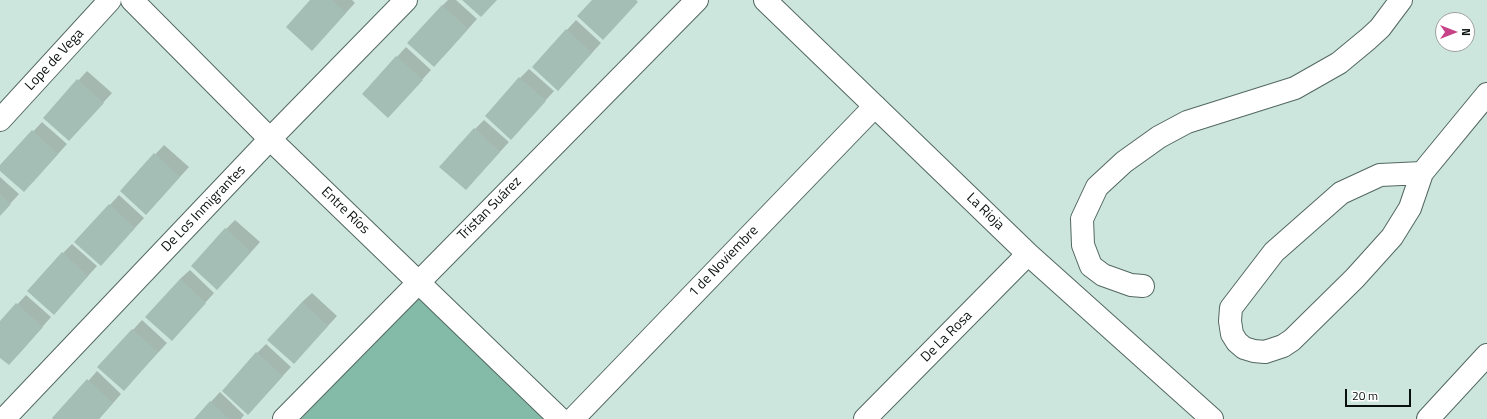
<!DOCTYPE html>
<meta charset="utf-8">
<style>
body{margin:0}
#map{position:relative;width:1487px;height:419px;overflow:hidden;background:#cde6dd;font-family:"Titillium Web",sans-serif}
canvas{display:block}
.north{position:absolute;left:1435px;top:12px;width:40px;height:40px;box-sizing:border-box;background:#fff;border:1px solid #9da09f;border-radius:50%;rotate:90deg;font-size:11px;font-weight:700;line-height:16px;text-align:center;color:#09110e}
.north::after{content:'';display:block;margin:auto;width:14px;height:18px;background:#c64388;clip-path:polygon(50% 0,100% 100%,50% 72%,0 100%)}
.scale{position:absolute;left:1345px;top:389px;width:66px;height:18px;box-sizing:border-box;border:2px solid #09110e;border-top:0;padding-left:5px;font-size:12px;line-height:14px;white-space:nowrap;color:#09110e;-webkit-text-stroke:3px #fff;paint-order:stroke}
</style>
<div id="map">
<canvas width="1487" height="419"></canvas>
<div class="north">N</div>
<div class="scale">20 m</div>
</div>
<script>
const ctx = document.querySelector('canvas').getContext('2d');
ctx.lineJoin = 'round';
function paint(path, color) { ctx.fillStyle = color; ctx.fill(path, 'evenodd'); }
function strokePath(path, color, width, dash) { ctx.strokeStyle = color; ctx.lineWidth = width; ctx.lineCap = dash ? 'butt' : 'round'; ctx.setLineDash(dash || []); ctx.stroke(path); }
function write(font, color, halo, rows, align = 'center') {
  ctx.font = font + ' "Titillium Web",sans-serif'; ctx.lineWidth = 3; ctx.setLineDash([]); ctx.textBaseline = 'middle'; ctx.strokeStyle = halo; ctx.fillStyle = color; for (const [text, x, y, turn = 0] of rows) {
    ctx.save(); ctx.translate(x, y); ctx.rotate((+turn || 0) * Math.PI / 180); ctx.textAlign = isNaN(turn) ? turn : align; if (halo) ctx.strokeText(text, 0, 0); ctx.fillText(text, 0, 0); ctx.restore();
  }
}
paint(new Path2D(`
 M 416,295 L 545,419 L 295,419 Z`), '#84baa8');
paint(new Path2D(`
 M 311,0 L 352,0 L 355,3 L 321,40 Z
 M 448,0 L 456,0 L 477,19 L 443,57 L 442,6 Z
 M 576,20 L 601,43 L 567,80 L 533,67 Z
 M 406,47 L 431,70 L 397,107 L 363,94 Z
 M 529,69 L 554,91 L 520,129 L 520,78 Z
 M 87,71 L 112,93 L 69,140 L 44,118 Z
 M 484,120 L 509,142 L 466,189 L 475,129 Z
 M 42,122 L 67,144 L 33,182 L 0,169 L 0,167 Z
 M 164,145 L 189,167 L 146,214 L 121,191 Z
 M 0,177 L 19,194 L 0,215 Z
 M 119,195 L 144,218 L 110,255 L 76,242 Z
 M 235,220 L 260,242 L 226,280 L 226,229 Z
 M 72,244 L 97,266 L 63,304 L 63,253 Z
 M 190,270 L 214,293 L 181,330 L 180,279 Z
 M 312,293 L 337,316 L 303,353 L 302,302 Z
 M 26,295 L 51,317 L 18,355 L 0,356 L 0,323 Z
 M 142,320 L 167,343 L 133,380 L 99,367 Z
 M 266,344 L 291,367 L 257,404 L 257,353 Z
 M 97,371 L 121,394 L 99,419 L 55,419 Z
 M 220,392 L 244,415 L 241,419 L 195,419 Z`), '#0003');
paint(new Path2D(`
 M 310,0 L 332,0 L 346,13 L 312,51 L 286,27 Z
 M 462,0 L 497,0 L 481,17 Z
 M 592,0 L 636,0 L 638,2 L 603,40 L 577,16 Z
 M 442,5 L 468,29 L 434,67 L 407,43 Z
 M 566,29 L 592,53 L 558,91 L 532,67 Z
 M 396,56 L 423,80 L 388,118 L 362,94 Z
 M 519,77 L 546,101 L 511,140 L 485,116 Z
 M 77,79 L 104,103 L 69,141 L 43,118 Z
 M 474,128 L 500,152 L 466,190 L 439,167 Z
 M 32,130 L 58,154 L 24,192 L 0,171 L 0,165 Z
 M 154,153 L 180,177 L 146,215 L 120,191 Z
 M 0,194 L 11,204 L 0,216 Z
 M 109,204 L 135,228 L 101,266 L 74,242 Z
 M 225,228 L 251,252 L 217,290 L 191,266 Z
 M 62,252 L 88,276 L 54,315 L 27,291 Z
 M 180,279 L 206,303 L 172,341 L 145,317 Z
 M 302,302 L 328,326 L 294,364 L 267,340 Z
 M 16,303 L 43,327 L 9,365 L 0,358 L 0,321 Z
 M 132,329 L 158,352 L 124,391 L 97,367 Z
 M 256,352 L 283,376 L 248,415 L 222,391 Z
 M 87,379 L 113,403 L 99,419 L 53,419 L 52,418 Z
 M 210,401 L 229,419 L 194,419 Z`), '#a5beb5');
const minor = new Path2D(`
 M 132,0 L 270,139 L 560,419
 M 765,0 L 1028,254 L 1212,419
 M 0,120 L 110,0
 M 1422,173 L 1380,175 L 1341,193 L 1274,252 L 1231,308 L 1230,321 L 1232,334 L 1237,342 L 1244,348 L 1254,351 L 1265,352 L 1283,346 L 1292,340 L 1355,278 L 1392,237 L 1410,208 L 1422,173 L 1487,94
 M 1143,286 L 1131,285 L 1103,275 L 1091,266 L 1083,245 L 1082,219 L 1097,187 L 1124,162 L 1159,137 L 1187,122 L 1295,88 L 1339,63 L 1368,39 L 1380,28 L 1401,0
 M 4,419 L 270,139 L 406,0
 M 284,419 L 697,0
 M 573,419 L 875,106
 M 865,419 L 1028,254
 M 1428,419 L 1487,355`);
strokePath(minor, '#526860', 24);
strokePath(minor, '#fff', 22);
write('14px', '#09110e', '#fff', [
 ["Lope de Vega",55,60,-47],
 ["De Los Inmigrantes",204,209,-46],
 ["Tristan Suárez",490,209,-45],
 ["Entre Ríos",345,211,44],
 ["La Rioja",985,212,44],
 ["1 de Noviembre",724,262,-46],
 ["De La Rosa",947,337,-45]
]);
</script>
